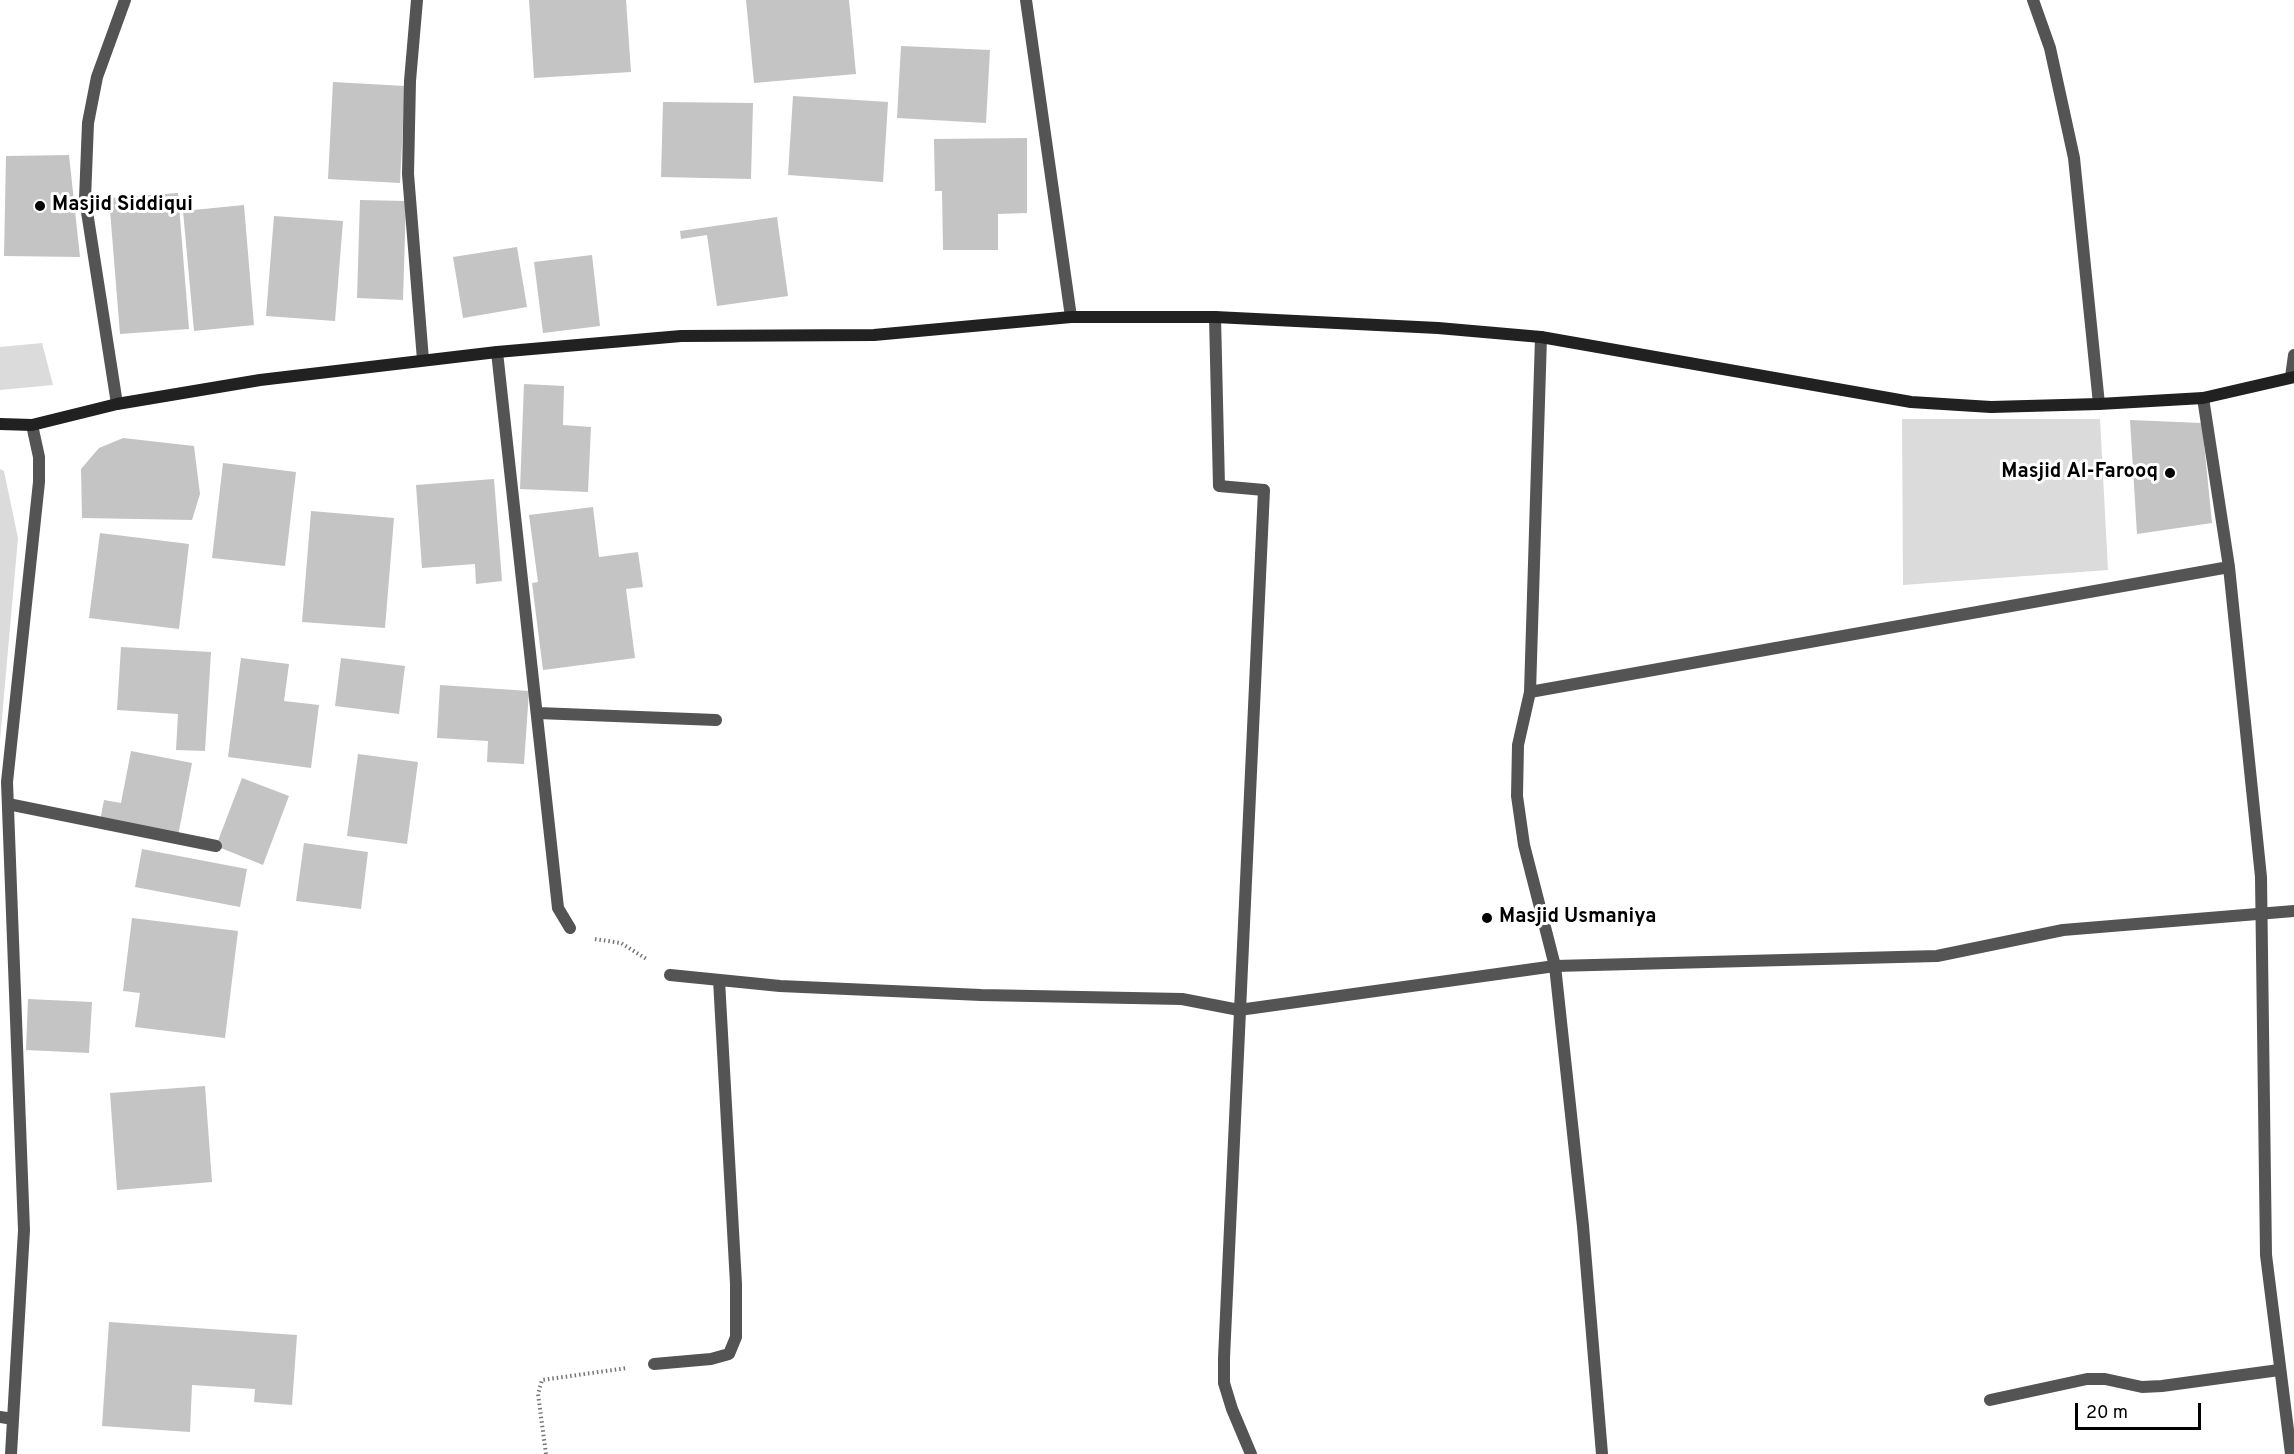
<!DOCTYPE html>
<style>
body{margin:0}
#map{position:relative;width:2294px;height:1454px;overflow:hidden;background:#fff;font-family:Overpass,sans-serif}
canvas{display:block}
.scale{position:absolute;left:2075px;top:1403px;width:126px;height:27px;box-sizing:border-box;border:3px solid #000;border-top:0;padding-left:8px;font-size:18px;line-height:21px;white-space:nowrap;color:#000;-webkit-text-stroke:4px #fff;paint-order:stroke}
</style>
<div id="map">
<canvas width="2294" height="1454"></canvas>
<div class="scale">20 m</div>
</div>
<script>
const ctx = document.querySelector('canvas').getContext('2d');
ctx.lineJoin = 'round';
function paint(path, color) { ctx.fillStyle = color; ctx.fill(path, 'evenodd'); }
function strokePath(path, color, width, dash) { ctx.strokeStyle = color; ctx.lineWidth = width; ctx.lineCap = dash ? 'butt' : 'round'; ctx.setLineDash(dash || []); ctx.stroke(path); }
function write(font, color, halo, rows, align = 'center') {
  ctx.font = font + ' Overpass,sans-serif'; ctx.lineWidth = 6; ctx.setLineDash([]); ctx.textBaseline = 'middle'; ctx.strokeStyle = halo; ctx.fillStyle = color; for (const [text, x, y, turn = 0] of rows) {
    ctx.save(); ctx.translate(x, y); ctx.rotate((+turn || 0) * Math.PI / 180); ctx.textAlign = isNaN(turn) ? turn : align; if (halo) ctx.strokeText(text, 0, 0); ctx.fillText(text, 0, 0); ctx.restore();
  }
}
paint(new Path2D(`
 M 42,343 L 53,385 L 0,390 L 0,347 Z
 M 1902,419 L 2100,419 L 2108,570 L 1903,585 Z
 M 0,469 L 4,471 L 18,538 L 0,740 Z`), '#dbdbdb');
paint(new Path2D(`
 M 529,0 L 626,0 L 631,72 L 534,78 Z
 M 746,0 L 849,0 L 856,74 L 754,83 Z
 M 901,46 L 990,50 L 986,123 L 897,118 Z
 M 333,82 L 405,86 L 400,183 L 328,179 Z
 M 793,96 L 888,102 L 883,182 L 788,175 Z
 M 663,102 L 753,103 L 751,179 L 661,177 Z
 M 1027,138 L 1027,213 L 998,214 L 998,250 L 943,250 L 942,191 L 935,191 L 934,139 Z
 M 69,155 L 80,257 L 4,256 L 6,156 Z
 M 178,193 L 189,329 L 120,334 L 109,198 Z
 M 360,200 L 406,201 L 403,300 L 357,298 Z
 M 244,205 L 254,325 L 194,331 L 183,211 Z
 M 274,216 L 343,221 L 335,321 L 266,316 Z
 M 777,217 L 788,296 L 717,306 L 707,235 L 681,239 L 680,231 Z
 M 517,247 L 527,307 L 463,318 L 453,257 Z
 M 592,255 L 600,326 L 543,333 L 534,262 Z
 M 524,384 L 564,386 L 563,425 L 591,427 L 588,492 L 520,489 Z
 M 2130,420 L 2202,423 L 2212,523 L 2137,534 Z
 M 123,438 L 194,446 L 200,494 L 192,520 L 82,518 L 81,469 L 99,448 Z
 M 223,463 L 296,472 L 285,566 L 212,558 Z
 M 494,479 L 502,581 L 476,584 L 475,564 L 422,568 L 416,485 Z
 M 593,507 L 599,557 L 638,552 L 643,587 L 626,589 L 635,658 L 543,670 L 532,583 L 538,582 L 529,515 Z
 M 311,511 L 394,518 L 385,628 L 302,622 Z
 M 100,533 L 189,544 L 179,629 L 89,618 Z
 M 121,647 L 211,652 L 205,751 L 176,750 L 178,714 L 117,710 Z
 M 241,658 L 289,664 L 284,701 L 319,705 L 311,768 L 228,757 Z
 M 341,658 L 405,666 L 399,714 L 335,706 Z
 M 440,685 L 529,691 L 524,764 L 487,762 L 488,741 L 437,738 Z
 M 131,751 L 192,763 L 178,836 L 100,821 L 104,800 L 121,803 Z
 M 358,754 L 418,762 L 407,844 L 347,836 Z
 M 242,778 L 289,796 L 263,865 L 216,846 Z
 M 304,843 L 368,852 L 361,909 L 296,901 Z
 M 142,849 L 247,869 L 240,907 L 135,887 Z
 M 132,918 L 238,931 L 225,1038 L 135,1027 L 140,993 L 123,991 Z
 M 28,999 L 92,1002 L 89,1053 L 26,1050 Z
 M 205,1086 L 212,1182 L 117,1190 L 110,1093 Z
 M 109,1322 L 297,1335 L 292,1405 L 254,1402 L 255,1389 L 192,1385 L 190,1432 L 102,1426 Z`), '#c4c4c4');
strokePath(new Path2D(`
 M 595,939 L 621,943 L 648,960
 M 546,1454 L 538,1394 L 542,1380 L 627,1368`), '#767676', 4, [1.5, 3]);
strokePath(new Path2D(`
 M 1215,317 L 1219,486 L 1264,490 L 1224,1358 L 1224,1383 L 1232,1409 L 1251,1454
 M 497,352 L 558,908 L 570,928
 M 538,713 L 716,720
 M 670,975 L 780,986 L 981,995 L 1182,999 L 1239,1010 L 1555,966 L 1937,956 L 2063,930 L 2294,911
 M 654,1364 L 711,1359 L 729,1354 L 736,1337 L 736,1284 L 719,980`), '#545454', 12);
strokePath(new Path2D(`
 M 417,0 L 410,81 L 408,174 L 423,360
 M 1026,0 L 1071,317
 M 2033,0 L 2050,48 L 2074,158 L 2099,404
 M 1541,337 L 1530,692 L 1518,745 L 1517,796 L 1524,845 L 1555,966 L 1583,1226 L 1602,1454
 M 2291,377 L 2294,355
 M 2203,398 L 2229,567 L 2261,877 L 2266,1255 L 2291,1454
 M 117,404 L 85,199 L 88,123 L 97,77 L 125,0
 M 1530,692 L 2229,567
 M 8,804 L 216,846
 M 1990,1400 L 2087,1379 L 2105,1379 L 2142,1387 L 2162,1386 L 2279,1370
 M 0,1417 L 13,1419
 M 11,1454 L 24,1230 L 7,782 L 39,482 L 39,457 L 32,425`), '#545454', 12);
strokePath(new Path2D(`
 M 0,424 L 32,425 L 117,404 L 260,380 L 497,352 L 681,336 L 874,335 L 1071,317 L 1215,317 L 1438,328 L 1541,337 L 1911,402 L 1991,407 L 2099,404 L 2203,398 L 2294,377`), '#212121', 12);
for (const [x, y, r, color] of [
 [40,206,6,"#000"],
 [2170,473,6,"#000"],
 [1487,918,6,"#000"]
]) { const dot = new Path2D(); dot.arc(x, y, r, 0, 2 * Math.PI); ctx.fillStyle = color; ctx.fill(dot); strokePath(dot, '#fff', 2); }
write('bold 20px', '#000', '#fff', [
 ["Masjid Siddiqui",52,206],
 ["Masjid Al-Farooq",2158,473,"right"],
 ["Masjid Usmaniya",1499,918]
], 'left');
</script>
